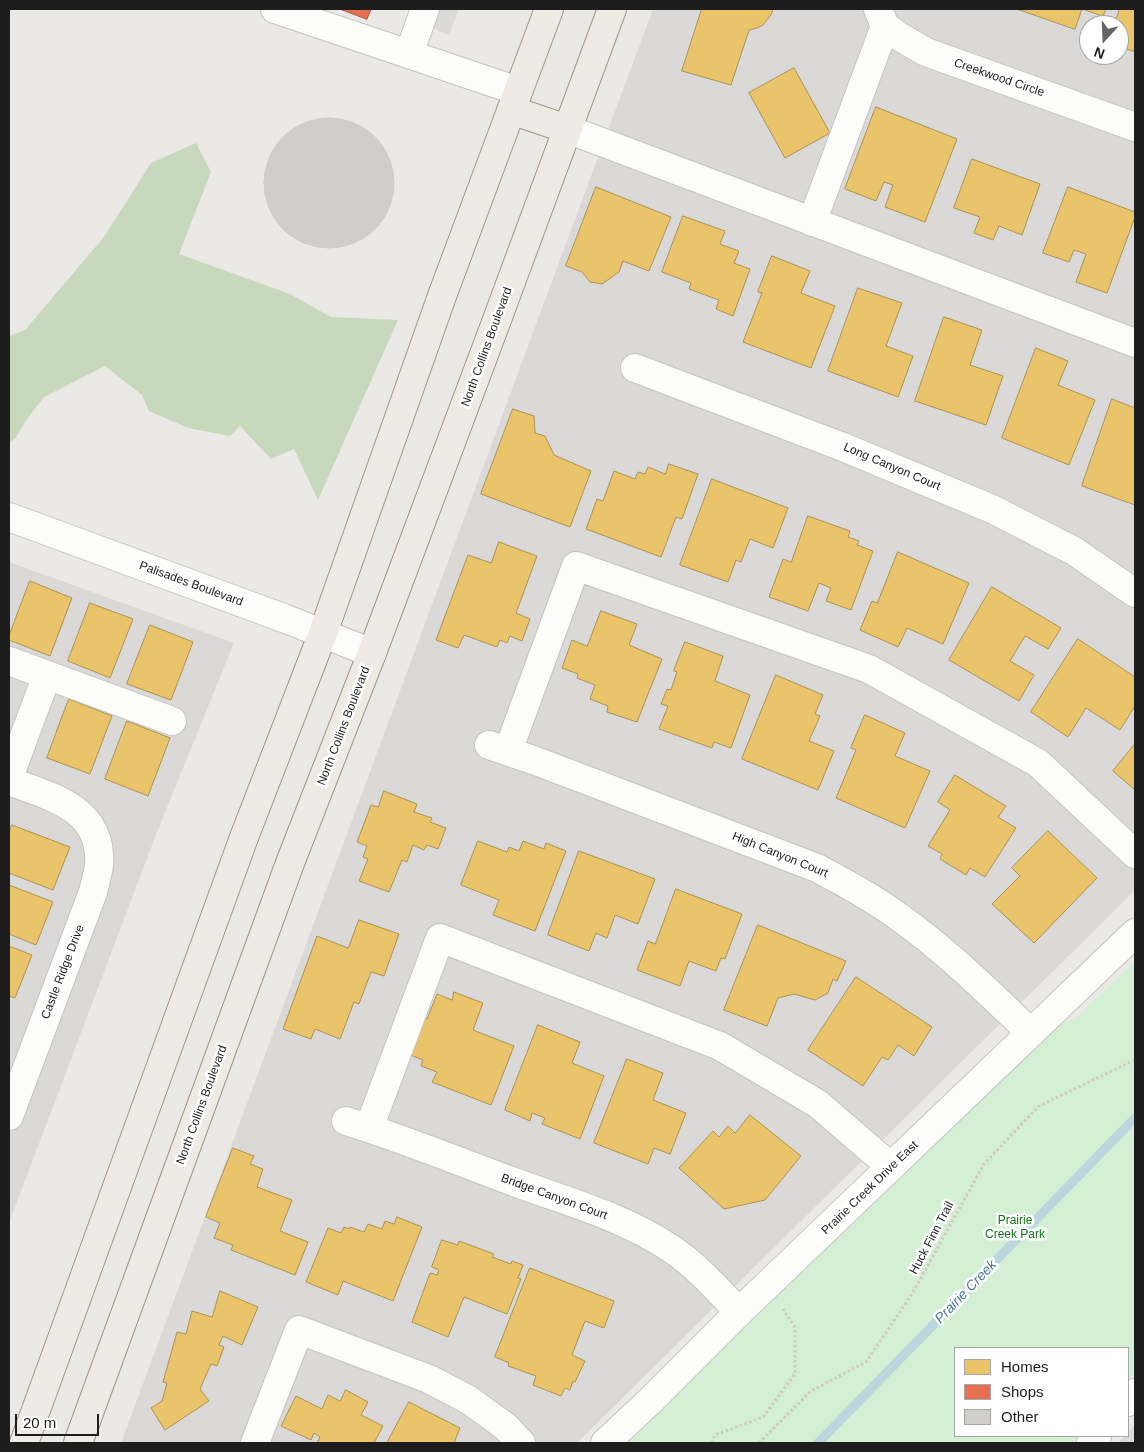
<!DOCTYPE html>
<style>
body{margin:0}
#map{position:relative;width:1144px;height:1452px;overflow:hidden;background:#ebe9e5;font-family:Helvetica,sans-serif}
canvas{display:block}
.frame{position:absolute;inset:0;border:10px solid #1d1d1d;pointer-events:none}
.legend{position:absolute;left:954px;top:1347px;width:175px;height:90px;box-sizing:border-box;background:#fff;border:1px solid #a5a5a5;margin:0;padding:6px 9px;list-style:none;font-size:15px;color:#1d1d1d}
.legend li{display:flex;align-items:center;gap:10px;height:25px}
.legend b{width:25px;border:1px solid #a5a5a5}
.north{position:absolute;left:1079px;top:15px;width:50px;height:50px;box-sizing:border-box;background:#fff;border:1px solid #a5a5a5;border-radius:50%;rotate:200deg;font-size:14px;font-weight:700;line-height:20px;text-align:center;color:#1d1d1d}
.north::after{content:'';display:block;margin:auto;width:18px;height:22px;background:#656463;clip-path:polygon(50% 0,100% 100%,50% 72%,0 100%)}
.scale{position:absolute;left:15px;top:1414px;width:84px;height:22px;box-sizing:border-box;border:2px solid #1d1d1d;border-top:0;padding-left:6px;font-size:15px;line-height:18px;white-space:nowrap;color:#1d1d1d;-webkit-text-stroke:4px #fff;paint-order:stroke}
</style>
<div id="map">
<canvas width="1144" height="1452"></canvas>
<div class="frame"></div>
<ul class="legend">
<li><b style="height:14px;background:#e9c46a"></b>Homes</li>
<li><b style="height:14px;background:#e76f51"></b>Shops</li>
<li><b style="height:14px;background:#d0cecb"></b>Other</li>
</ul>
<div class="north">N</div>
<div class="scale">20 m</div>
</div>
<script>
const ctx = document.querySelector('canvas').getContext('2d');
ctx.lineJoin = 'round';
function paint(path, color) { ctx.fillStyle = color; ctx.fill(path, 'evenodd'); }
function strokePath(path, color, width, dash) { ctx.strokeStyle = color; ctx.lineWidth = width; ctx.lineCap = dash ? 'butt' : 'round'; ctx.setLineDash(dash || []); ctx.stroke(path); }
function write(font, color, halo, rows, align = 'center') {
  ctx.font = font + ' Helvetica,sans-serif'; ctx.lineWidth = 5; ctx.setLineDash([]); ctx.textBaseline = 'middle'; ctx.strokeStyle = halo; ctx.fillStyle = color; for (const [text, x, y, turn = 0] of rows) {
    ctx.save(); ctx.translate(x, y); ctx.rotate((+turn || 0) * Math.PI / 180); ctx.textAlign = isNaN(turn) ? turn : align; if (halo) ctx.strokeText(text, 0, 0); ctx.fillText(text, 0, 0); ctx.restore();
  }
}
paint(new Path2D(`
 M 653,9 L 1135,9 L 1135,890 L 577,1443 L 121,1443 ZM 1089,25 L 1119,25 L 1119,55 L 1089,55 Z
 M 9,562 L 234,643 L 157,832 L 9,1223 Z
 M 1135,1424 L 1135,1443 L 1118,1443 L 1125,1436 L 1128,1436 L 1128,1433 Z`), '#dad9d7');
paint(new Path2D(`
 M 196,143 L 211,172 L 179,254 L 290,294 L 331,317 L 398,320 L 318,500 L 294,449 L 271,459 L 240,426 L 230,436 L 188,428 L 149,411 L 142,395 L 105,366 L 44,397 L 27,419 L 15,439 L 9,442 L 9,336 L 25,330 L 104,237 L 151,163 Z`), '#c7d8bc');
paint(new Path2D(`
 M 1135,962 L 1135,1373 L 1128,1381 L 1128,1348 L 955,1348 L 955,1436 L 1080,1436 L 1073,1443 L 616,1443 L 1056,1022 L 1074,1020 Z`), '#d4f0d4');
paint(new Path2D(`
 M 432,9 L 459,9 L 449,35 L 426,25 Z`), '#dbdad9');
const homes = new Path2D(`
 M 702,9 L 773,9 L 771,15 L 763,25 L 757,28 L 749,30 L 731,85 L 682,71 Z
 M 1017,9 L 1082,9 L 1075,29 Z
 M 1083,9 L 1106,9 L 1103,16 Z
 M 1120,9 L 1135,9 L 1135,52 L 1119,46 L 1119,25 L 1114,25 Z
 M 794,68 L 830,133 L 785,158 L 749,93 Z
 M 876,107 L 957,139 L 925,222 L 885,207 L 893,185 L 884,182 L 876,201 L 845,189 Z
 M 972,159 L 1040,184 L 1022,235 L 999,226 L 993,240 L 974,233 L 980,217 L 954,208 Z
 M 596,187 L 671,217 L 649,271 L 623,261 L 619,272 L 602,284 L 590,282 L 582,272 L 566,266 Z
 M 1068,187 L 1135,212 L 1135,217 L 1107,293 L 1076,282 L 1086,254 L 1074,250 L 1069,262 L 1043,253 Z
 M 683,216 L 725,231 L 720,244 L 739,251 L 734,263 L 750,269 L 733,316 L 716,309 L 719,300 L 689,289 L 691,283 L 662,272 Z
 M 772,256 L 810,271 L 801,293 L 835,306 L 811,368 L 743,342 L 762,293 L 758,292 Z
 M 858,288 L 902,303 L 886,346 L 913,356 L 898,397 L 828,371 Z
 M 944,317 L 982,330 L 970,365 L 1003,376 L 986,425 L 915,401 Z
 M 1036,348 L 1068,361 L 1058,385 L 1095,400 L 1069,465 L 1002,438 Z
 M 1112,399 L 1135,408 L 1135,505 L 1082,486 Z
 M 513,409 L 534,416 L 535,433 L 545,436 L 554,455 L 591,471 L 570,527 L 481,494 Z
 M 669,464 L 698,474 L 682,519 L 676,517 L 661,557 L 586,529 L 597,499 L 603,501 L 614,471 L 635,479 L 638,472 L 645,474 L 648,467 L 665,474 Z
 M 712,479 L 788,508 L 773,548 L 750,539 L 741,562 L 736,560 L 728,582 L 680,565 Z
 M 808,516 L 850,531 L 848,537 L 859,541 L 857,545 L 873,551 L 851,610 L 826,601 L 831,588 L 819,583 L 808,611 L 769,597 L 783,559 L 791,562 Z
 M 499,542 L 537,556 L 516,613 L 530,619 L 522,641 L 510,636 L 507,643 L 500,640 L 497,647 L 464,635 L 458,648 L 436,640 L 468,555 L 491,563 Z
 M 898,552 L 969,583 L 943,644 L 907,628 L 898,647 L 860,630 L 872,601 L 877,603 Z
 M 30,581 L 72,598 L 50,656 L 9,640 L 9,636 Z
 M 992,587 L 1061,628 L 1048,649 L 1025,636 L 1010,661 L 1034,675 L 1019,701 L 949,660 Z
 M 90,603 L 133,619 L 110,678 L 68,661 Z
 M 601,611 L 637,624 L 629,645 L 662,659 L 637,722 L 607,712 L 608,706 L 590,699 L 595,685 L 577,678 L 578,674 L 562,668 L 572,640 L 587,646 Z
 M 150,625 L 193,642 L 171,700 L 127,684 Z
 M 1078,639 L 1135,677 L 1135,706 L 1120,730 L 1086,708 L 1068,737 L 1031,712 Z
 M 685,642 L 723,656 L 715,681 L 750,695 L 731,748 L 714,742 L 712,748 L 659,729 L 668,706 L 661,704 L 667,689 L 671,690 L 677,672 L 674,671 Z
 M 776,675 L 823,695 L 815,714 L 820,716 L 809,741 L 834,751 L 818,790 L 742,759 Z
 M 69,699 L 112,716 L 90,774 L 47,758 Z
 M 865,715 L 905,733 L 895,756 L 930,771 L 905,828 L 836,798 L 856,750 L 851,748 Z
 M 127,721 L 170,738 L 148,796 L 105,779 Z
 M 1135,744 L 1135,790 L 1113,771 Z
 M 955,775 L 1006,806 L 998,817 L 1016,828 L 985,877 L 970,868 L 966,875 L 940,859 L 942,854 L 928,846 L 950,810 L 938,802 Z
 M 384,791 L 417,804 L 414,812 L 432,818 L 430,822 L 446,828 L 438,849 L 427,845 L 424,850 L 413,845 L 407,862 L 402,860 L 389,892 L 359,881 L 368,859 L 363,857 L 367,846 L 357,842 L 371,805 L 378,807 Z
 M 12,825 L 70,847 L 53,890 L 9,873 L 9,833 Z
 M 1048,831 L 1097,878 L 1034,943 L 992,904 L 1020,876 L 1012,868 Z
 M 478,841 L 507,852 L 509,847 L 519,851 L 523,841 L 544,849 L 546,843 L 566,851 L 535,931 L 493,915 L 499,900 L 461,885 Z
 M 579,851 L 655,879 L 638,924 L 615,915 L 607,938 L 596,933 L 589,951 L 548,935 Z
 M 9,885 L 53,902 L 36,945 L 9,934 Z
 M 676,889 L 742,914 L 725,959 L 721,958 L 716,971 L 689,961 L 680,986 L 637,970 L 648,941 L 655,944 Z
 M 359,920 L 399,934 L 384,976 L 371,972 L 359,1004 L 354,1002 L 340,1039 L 315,1029 L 311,1039 L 283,1029 L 317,936 L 348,948 Z
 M 758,925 L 846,961 L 837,981 L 833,979 L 828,993 L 815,1000 L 794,994 L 778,998 L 767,1026 L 724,1010 Z
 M 9,946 L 32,955 L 15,998 L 9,996 Z
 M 856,977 L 932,1027 L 914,1056 L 898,1045 L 888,1060 L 882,1057 L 863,1086 L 808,1050 Z
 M 454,992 L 483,1003 L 473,1030 L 514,1046 L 491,1105 L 432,1082 L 437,1072 L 421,1066 L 423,1060 L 408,1054 L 423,1017 L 427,1019 L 437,994 L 452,1000 Z
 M 538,1025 L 580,1042 L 572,1063 L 604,1076 L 580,1139 L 542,1124 L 545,1118 L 532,1113 L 530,1121 L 505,1110 Z
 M 627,1059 L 663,1073 L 653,1100 L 686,1113 L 670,1154 L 654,1148 L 648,1164 L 594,1143 Z
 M 750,1115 L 801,1156 L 765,1200 L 724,1209 L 679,1168 L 713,1131 L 719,1137 L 728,1126 L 735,1133 Z
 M 233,1148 L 254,1156 L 250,1164 L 263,1169 L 257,1187 L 292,1200 L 280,1231 L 308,1242 L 295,1275 L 231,1250 L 233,1245 L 214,1238 L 220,1223 L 206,1217 Z
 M 397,1217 L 422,1227 L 393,1301 L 343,1281 L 338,1295 L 306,1282 L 328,1228 L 341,1233 L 344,1227 L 349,1229 L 350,1227 L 364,1232 L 368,1224 L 382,1229 L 385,1221 L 394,1224 Z
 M 442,1240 L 458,1245 L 459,1241 L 494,1254 L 492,1257 L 511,1264 L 512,1261 L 523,1265 L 518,1278 L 521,1279 L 507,1314 L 464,1297 L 448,1337 L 412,1322 L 430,1273 L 437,1275 L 439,1270 L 432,1267 Z
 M 530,1268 L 614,1301 L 604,1328 L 585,1321 L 572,1355 L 585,1361 L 575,1382 L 573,1381 L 570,1390 L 565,1388 L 561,1396 L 533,1385 L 536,1376 L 508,1366 L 509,1363 L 495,1357 Z
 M 220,1291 L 258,1307 L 242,1345 L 223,1336 L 219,1345 L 224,1347 L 217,1366 L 211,1364 L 200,1389 L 209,1401 L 165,1430 L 151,1408 L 162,1401 L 167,1383 L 163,1382 L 177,1332 L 186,1334 L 192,1311 L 212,1317 Z
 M 346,1390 L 368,1402 L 361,1415 L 383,1426 L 374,1443 L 317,1443 L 320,1437 L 314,1433 L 311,1440 L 281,1426 L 296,1396 L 322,1409 L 328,1395 L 340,1401 Z
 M 409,1402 L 460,1428 L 454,1443 L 387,1443 Z`);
paint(homes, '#e9c46a');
strokePath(homes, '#ac9253', 1);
const shops = new Path2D(`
 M 340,9 L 371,9 L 367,19 Z`);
paint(shops, '#e76f51');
strokePath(shops, '#aa5641', 1);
strokePath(new Path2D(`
 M 818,1443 L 1135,1118`), '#bbd6dd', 9);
const building = new Path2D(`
 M264 183a65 65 0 1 1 130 0a65 65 0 1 1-130 0Z`);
paint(building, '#d0cecb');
strokePath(building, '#cecbc7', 1);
const minor = new Path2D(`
 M 275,9 L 518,91
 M 878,9 L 885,26 L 900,37 L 926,52 L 1135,127
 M 409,54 L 425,9
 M 567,129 L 1135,343
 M 812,222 L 885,26
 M 635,368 L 843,447 L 992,509 L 1074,551 L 1135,593
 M 9,517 L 286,619 L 372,653
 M 9,661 L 172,721
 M 489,745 L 536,761 L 817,868 C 845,883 873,898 899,917 C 947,951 989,993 1031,1033
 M 508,751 L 576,566 L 869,669 L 1038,763 L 1135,854
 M 9,777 L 47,675
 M 9,781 C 51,797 103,808 99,865 C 98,874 95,883 93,892 L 9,1116
 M 346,1121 C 404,1139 460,1162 517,1183 C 568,1202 624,1217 670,1248 C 696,1265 717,1289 739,1312
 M 369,1128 L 440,938 L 720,1046 L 818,1104 L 891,1167
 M 1128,1402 L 1135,1393
 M 255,1443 L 299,1330 L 429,1379 L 469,1400 L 506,1427 L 521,1443
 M 605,1443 L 649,1402 L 739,1312 L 1135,933
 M 1091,1443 L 1097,1436`);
const major = new Path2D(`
 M 511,110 L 567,129
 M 24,1443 L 243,840 L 323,633 L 442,296 L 549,9
 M 78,1443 L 290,863 L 372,653 L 498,317 L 612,9`);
strokePath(minor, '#c4c3c1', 30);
strokePath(major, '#9f9684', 30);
strokePath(new Path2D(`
 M 712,1443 L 715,1435 L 763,1417 L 795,1374 L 795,1327 L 783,1309
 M 759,1443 L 811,1391 L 866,1362 L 912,1294 L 984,1164 L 1039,1106 L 1135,1060`), '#d4c8c6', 3, [2.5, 2.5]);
strokePath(minor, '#fcfcfb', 28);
strokePath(major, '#efebe4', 28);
write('12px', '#1d1d1d', '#fff', [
 ["Creekwood Circle",999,78,19],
 ["North Collins Boulevard",487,347,-70],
 ["Long Canyon Court",892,467,23],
 ["Palisades Boulevard",191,584,20],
 ["North Collins Boulevard",344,726,-69],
 ["High Canyon Court",780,855,22],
 ["Castle Ridge Drive",63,972,-69],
 ["North Collins Boulevard",202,1105,-70],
 ["Prairie Creek Drive East",870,1188,-44],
 ["Bridge Canyon Court",554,1197,20],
 ["Huck Finn Trail",932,1238,-62]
]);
write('12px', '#127419', '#fff', [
 ["Prairie",1015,1221],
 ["Creek Park",1015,1235]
]);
write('italic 14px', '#4d779f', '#fff', [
 ["Prairie Creek",966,1292,-46]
]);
</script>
